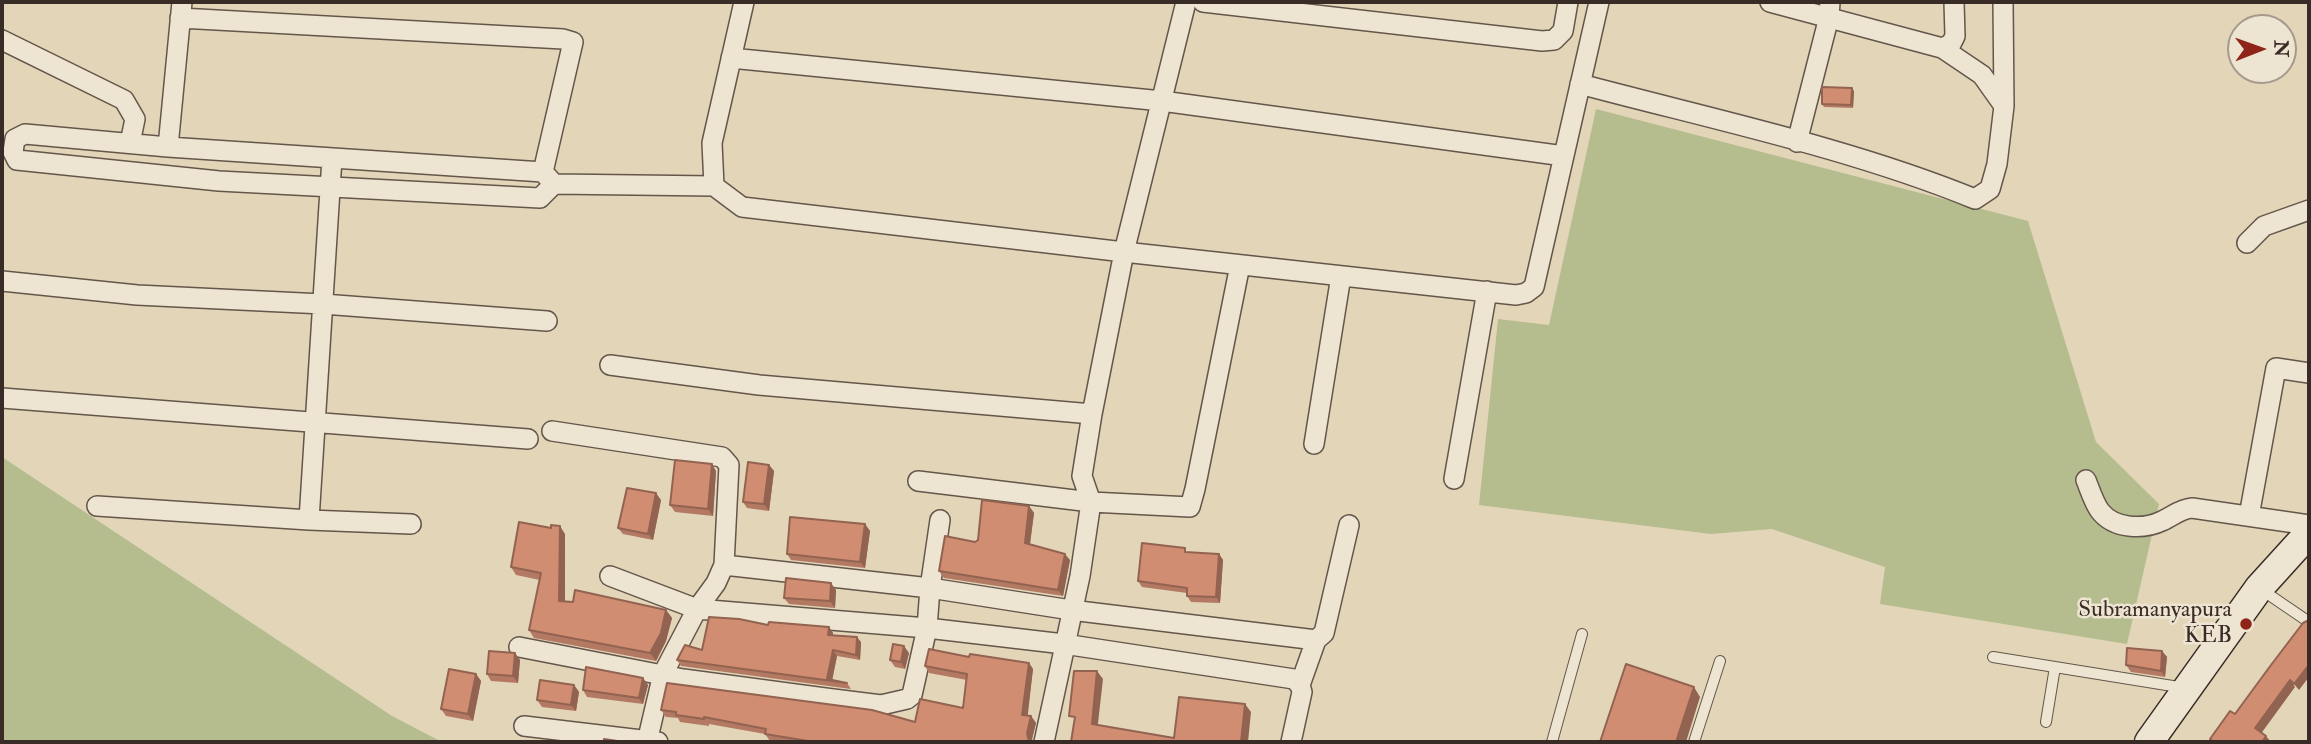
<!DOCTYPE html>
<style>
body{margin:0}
#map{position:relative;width:2311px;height:744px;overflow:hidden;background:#e3d5b8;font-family:"IM FELL Double Pica",serif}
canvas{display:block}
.frame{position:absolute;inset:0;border:4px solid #392c27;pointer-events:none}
.north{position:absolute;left:2227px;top:14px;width:70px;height:70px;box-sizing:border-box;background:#ede4d1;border:2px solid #a59a8d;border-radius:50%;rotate:89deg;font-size:19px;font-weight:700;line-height:28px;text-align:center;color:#392c27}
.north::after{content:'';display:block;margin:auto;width:24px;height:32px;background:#8f2418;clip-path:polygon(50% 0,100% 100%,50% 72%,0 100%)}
</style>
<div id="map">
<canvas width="2311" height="744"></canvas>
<div class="frame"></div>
<div class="north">N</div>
</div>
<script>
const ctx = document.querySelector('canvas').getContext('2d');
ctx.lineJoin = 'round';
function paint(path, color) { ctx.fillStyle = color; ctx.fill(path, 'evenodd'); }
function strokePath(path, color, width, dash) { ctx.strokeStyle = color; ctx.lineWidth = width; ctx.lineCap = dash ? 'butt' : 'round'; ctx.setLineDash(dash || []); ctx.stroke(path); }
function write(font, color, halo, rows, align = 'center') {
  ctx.font = font + ' "IM FELL Double Pica",serif'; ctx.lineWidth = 5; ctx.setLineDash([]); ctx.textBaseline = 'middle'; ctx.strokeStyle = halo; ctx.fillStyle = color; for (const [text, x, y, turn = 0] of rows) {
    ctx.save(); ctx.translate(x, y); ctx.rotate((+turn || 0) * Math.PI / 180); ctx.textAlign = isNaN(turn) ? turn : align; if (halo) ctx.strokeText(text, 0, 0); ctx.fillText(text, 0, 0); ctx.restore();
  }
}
paint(new Path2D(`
 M 1596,109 L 2028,221 L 2096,442 L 2159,504 L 2127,644 L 1880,604 L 1885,567 L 1772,529 L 1711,534 L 1479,505 L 1498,319 L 1549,325 Z
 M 2,457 L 392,716 L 442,742 L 2,742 Z`), '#b5bd8e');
const service = new Path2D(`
 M 2262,590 L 2309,622
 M 1993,657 L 2185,688
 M 2046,722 L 2055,667
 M 1552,742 L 1582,634
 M 1694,742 L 1720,661`);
const minor = new Path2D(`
 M 744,2 L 712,143 L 714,186 L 742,207 L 1124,252 L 1516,295 L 1526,293 L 1534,287 L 1599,2
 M 1203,2 L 1542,41 L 1554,40 L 1563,31 L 1568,2
 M 1770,2 L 1942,48 L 1951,44 L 1955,36 L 1954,2
 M 2003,2 L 2004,106
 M 180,18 L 563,39 L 573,42 L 543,172
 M 2,40 L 124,100 L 135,119 L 130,143
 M 731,58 L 1162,101 L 1564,156
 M 1580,84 C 1711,119 1850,148 1975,199 L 1990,189 L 1997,164 L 2004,106 L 1982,75 L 1942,48
 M 1797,142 L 1829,17 L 1830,2
 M 168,147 L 182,2
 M 554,184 L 543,172 L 168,147 L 25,134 L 15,139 L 13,152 L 17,160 L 219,181 L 540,198 L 554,184 L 714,186
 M 2247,243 L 2264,226 L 2309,210
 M 2,281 L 137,295 L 323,304 L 547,321
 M 610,365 L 759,385 L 1092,414
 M 2,398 L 528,439
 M 552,431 L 722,457 L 729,465 L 724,565 L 716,583 L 697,609 L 663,674 L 647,742
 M 1314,444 L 1341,276
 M 1454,479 L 1487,291
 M 2086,480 C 2090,490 2094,503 2100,511 C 2114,529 2143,530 2162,521 C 2173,516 2180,509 2192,508 L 2309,525
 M 918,481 L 1091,502 L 1190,507 L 1195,489 L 1240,265
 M 97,506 L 309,520 L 411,524
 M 2249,516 L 2276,368 L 2309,373
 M 309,520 L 332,158
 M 724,565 L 930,588 L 1071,610 L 1316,640 L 1324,633 L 1349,525
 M 610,576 L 697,609 L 927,628 L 1064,644 L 1294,679 L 1300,685 L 1302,692 L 1291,742
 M 519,647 L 683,679 L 825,698 L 881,705 L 907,699 L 912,695 L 927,628 L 930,588 L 940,520
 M 1300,685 L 1316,640
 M 524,726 L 658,742
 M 1044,742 L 1080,576 L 1091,502 L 1082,476 L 1092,414 L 1124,252 L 1186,2`);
const secondary = new Path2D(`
 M 2149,742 L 2259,588 L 2309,533`);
strokePath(service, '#64564b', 12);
strokePath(minor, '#64564b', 22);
strokePath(secondary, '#392c27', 31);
strokePath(service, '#ede4d1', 10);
strokePath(minor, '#ede4d1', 19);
strokePath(secondary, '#ede4d1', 28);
paint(new Path2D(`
 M 1854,91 L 1853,108 L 1824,107 L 1822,104 Z
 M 769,465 L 774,471 L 769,511 L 747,508 L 743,502 Z
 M 716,471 L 713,516 L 675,512 L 670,505 Z
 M 661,500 L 653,540 L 623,534 L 618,528 Z
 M 1029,506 L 1034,513 L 1030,545 L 1070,560 L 1063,596 L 944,578 L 939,571 L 975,542 Z
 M 865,524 L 870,531 L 865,568 L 791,560 L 787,554 Z
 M 565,534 L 565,602 L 666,610 L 672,618 L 666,641 L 656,661 L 534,638 L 529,630 L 540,580 L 516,575 L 511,567 Z
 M 1188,552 L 1219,554 L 1223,560 L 1220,603 L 1191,602 L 1187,596 L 1187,593 L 1142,587 L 1138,581 Z
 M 836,590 L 835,608 L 789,604 L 784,598 Z
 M 768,625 L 829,627 L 833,633 L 833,635 L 861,642 L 860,660 L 837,656 L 832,680 L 847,683 L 851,689 L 681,666 L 677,660 Z
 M 2162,651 L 2167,657 L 2165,677 L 2131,672 L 2126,665 Z
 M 515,653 L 520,660 L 518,683 L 491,681 L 487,674 Z
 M 909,653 L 905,669 L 895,667 L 890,660 Z
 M 969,657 L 1029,663 L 1033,669 L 1027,716 L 1031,716 L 1036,723 L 1032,739 L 1033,742 L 778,742 L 770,741 L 765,734 L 709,724 L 709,726 L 680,722 L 678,718 L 666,717 L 661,710 L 915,722 L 963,708 L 967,680 L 929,673 L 925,666 Z
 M 476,674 L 481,681 L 473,721 L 446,716 L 441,709 Z
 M 643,678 L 648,685 L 643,704 L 587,697 L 583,690 Z
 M 574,685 L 579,692 L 576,711 L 542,707 L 537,700 Z`), '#b47962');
paint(new Path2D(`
 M 1852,88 L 1854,91 L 1853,108 L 1851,105 Z
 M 712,464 L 716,471 L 713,516 L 708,509 Z
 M 769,465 L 774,471 L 769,511 L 764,504 Z
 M 656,493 L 661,500 L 653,540 L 648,534 Z
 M 1029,506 L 1034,513 L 1029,550 L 1025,543 Z
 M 865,524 L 870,531 L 865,568 L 860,562 Z
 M 560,526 L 565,534 L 565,609 L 559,601 Z
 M 1065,554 L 1070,560 L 1063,596 L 1058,590 Z
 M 1219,554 L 1223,560 L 1220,603 L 1216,597 Z
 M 831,583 L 836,590 L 835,608 L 830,601 Z
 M 666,610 L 672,618 L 666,641 L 656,661 L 650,653 Z
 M 829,627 L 833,633 L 832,640 L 828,635 Z
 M 857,637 L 861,642 L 860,660 L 856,655 Z
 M 904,646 L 909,653 L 905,669 L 901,662 Z
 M 833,650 L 837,656 L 832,681 L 827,679 Z
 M 2162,651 L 2167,657 L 2165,677 L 2161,671 Z
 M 515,653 L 520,660 L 518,683 L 513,676 Z
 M 1029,663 L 1033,669 L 1027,722 L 1022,715 Z
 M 2308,666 L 2309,669 L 2309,677 L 2299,690 L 2294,684 Z
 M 1097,671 L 1103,679 L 1097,732 L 1092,724 Z
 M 476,674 L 481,681 L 473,721 L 468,714 Z
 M 643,678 L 648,685 L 643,704 L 639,698 Z
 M 2290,680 L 2295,687 L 2260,735 L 2255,728 Z
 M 574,685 L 579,692 L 576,711 L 571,705 Z
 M 1694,687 L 1700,697 L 1686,742 L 1676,742 Z
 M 1245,704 L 1251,712 L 1248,742 L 1241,742 Z
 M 1031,716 L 1036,723 L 1032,739 L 1033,742 L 1029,742 L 1027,733 Z
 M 2266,736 L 2271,742 L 2262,742 Z`), '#926350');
const building = new Path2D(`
 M 1822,87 L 1852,88 L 1851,105 L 1822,104 Z
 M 675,460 L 712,464 L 708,509 L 670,505 Z
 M 748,462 L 769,465 L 764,504 L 743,502 Z
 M 627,488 L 656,493 L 648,534 L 618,528 Z
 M 982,500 L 1029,506 L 1025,543 L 1065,554 L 1058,590 L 939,571 L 945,536 L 975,542 L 978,540 Z
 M 790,517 L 865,524 L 860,562 L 787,554 Z
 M 519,522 L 551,528 L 551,525 L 560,526 L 559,601 L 573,602 L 575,590 L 666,610 L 661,633 L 650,653 L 529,630 L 541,573 L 511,567 Z
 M 1142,543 L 1185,548 L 1185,552 L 1219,554 L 1216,597 L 1187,596 L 1187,588 L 1138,581 Z
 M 786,578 L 831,583 L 830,601 L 784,598 Z
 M 709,617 L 739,619 L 768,625 L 769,622 L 829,627 L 828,635 L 857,637 L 856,655 L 833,650 L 827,679 L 847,683 L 677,660 L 685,645 L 702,650 Z
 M 2309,620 L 2309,668 L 2308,666 L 2294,684 L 2290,680 L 2255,728 L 2266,736 L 2262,742 L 2214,742 L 2210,739 L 2230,711 L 2235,714 L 2271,665 L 2303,623 Z
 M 893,644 L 904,646 L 901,662 L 890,660 Z
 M 2127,648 L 2162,651 L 2161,671 L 2126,665 Z
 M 929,649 L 969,657 L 970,654 L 1029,663 L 1022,715 L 1031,716 L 1027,733 L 1029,742 L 814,742 L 765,734 L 766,729 L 704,717 L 704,719 L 676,715 L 676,712 L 661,710 L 667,683 L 872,710 L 915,722 L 920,699 L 963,708 L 967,674 L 925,666 Z
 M 489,651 L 515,653 L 513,676 L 487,674 Z
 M 1626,664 L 1694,687 L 1676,742 L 1600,742 Z
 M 586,667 L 643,678 L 639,698 L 583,690 Z
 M 449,669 L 476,674 L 468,714 L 441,709 Z
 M 1074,671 L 1097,671 L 1092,724 L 1174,738 L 1179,697 L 1245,704 L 1241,742 L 1071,742 L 1075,717 L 1069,716 Z
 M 540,680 L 574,685 L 571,705 L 537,700 Z
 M 604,739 L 624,742 L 604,742 Z`);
paint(building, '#d18d72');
strokePath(building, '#926350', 2);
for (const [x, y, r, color] of [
 [2246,624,7,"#8f2418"]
]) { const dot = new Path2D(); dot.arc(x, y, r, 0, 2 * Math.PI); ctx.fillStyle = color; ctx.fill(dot); strokePath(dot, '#ede4d1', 2.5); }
write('23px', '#392c27', '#ede4d1', [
 ["Subramanyapura",2232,611],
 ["KEB",2232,637]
], 'right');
</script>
